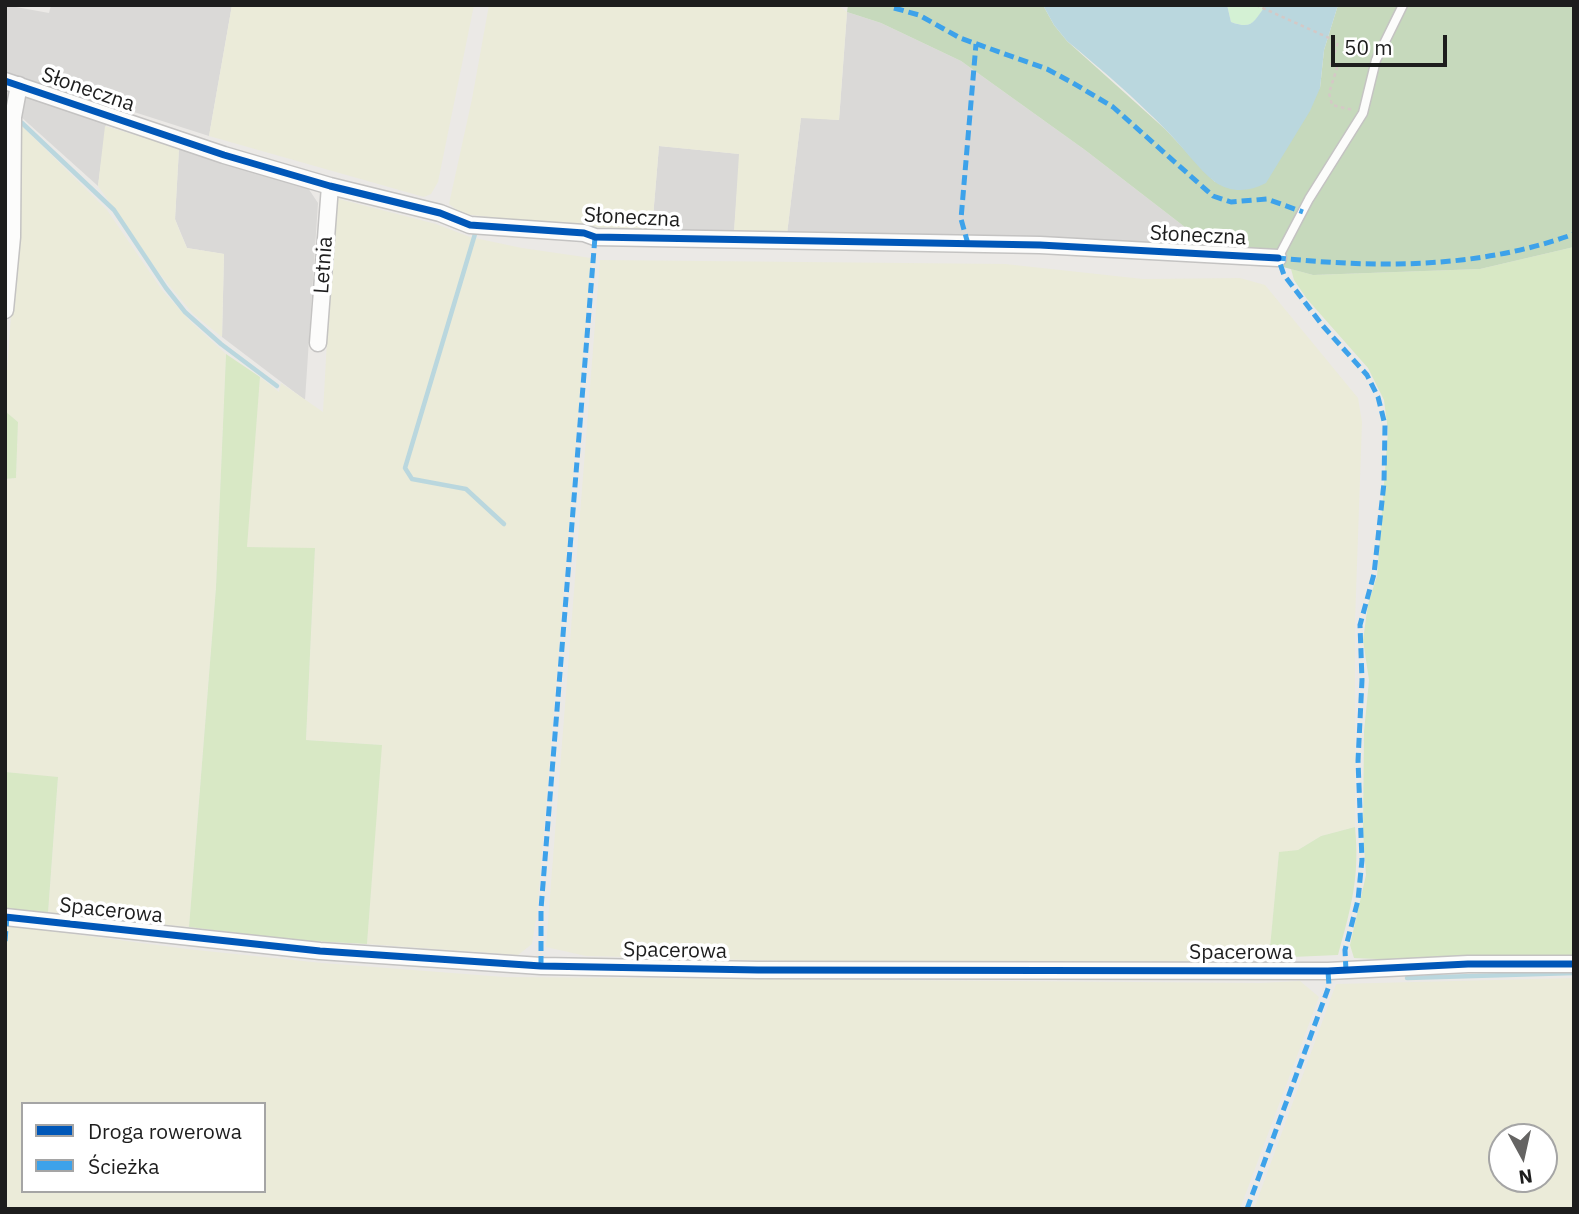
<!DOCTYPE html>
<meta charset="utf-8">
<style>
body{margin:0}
#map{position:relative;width:1579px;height:1214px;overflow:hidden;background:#ebe9e6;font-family:"IBM Plex Sans",sans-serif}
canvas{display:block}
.frame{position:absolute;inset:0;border:7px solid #1d1d1d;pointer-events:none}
.legend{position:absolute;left:21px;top:1102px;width:245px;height:91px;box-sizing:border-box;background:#fff;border:2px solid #a5a5a5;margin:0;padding:9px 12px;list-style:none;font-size:21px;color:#1d1d1d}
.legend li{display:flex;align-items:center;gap:14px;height:35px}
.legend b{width:35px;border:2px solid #a5a5a5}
.north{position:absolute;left:1488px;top:1123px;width:70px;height:70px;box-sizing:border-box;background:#fff;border:2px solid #a5a5a5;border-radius:50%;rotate:172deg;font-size:19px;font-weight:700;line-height:28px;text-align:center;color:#1d1d1d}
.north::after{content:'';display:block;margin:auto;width:24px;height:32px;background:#656463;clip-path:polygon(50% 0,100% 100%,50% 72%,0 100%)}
.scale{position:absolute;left:1331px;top:35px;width:116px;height:32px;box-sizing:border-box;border:4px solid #1d1d1d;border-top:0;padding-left:9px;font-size:21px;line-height:24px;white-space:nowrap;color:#1d1d1d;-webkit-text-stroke:5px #fff;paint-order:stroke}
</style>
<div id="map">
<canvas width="1579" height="1214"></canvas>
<div class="frame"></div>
<ul class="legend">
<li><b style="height:9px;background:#0057b8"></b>Droga rowerowa</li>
<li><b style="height:9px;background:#3da2ea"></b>Ścieżka</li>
</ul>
<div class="north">N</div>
<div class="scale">50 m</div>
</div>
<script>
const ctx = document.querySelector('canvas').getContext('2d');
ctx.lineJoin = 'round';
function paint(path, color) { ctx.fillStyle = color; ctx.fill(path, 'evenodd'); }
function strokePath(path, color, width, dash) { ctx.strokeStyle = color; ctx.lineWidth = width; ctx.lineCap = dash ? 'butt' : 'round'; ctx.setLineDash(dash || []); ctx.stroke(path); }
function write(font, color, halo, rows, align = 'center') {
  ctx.font = font + ' "IBM Plex Sans",sans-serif'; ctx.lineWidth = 7; ctx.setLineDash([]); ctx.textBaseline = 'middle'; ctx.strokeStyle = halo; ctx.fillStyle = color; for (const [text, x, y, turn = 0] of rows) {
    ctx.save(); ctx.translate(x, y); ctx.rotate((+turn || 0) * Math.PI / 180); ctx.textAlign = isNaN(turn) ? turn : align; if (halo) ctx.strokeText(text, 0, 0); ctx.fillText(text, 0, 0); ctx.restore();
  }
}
paint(new Path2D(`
 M 5,5 L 49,13 L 51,5 L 232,5 L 209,136 L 109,104 L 98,186 L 20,116 L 5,164 Z
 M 847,12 L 881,23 L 961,61 L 1085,150 L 1212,248 L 787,234 L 801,117 L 839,120 Z
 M 659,146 L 740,154 L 734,232 L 652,229 Z
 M 179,148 L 308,188 L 318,203 L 305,400 L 222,337 L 224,254 L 187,248 L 175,219 Z`), '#dad9d7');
paint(new Path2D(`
 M 232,5 L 474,5 L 438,182 L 431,194 L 424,197 L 209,136 Z
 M 489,5 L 838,5 L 847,12 L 839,120 L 801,118 L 787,234 L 734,232 L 739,154 L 659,146 L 652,229 L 584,227 L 462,214 L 449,204 L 472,99 Z
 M 21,125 L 107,210 L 162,290 L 191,322 L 226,354 L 216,587 L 189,927 L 48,913 L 58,778 L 5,772 L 5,479 L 16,478 L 18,422 L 5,411 L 5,398 L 17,234 Z
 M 105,126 L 179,148 L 175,219 L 180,232 L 187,248 L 224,254 L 222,337 L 193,314 L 159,273 L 98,186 Z
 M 335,198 L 436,224 L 470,237 L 522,248 L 591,258 L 537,914 L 532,944 L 518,955 L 367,944 L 381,745 L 306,740 L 315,549 L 246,547 L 260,377 L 279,392 L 281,383 L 323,412 Z
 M 600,260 L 1005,264 L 1143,279 L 1240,278 L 1265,285 L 1358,398 L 1362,422 L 1355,621 L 1355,827 L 1321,836 L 1298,850 L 1279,853 L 1269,958 L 1164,963 L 830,962 L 586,956 L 546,947 Z
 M 5,925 L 187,949 L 322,963 L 504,977 L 1261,983 L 1300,981 L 1319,997 L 1240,1209 L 5,1209 ZM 23,1104 L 264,1104 L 264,1191 L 23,1191 Z
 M 1574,978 L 1574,1209 L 1254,1209 L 1336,984 ZM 1502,1137 L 1544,1137 L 1544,1179 L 1502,1179 Z`), '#ebebd9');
paint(new Path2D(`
 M 1574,247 L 1574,956 L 1399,960 L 1354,958 L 1350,945 L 1366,875 L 1363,832 L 1364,732 L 1369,680 L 1363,640 L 1368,604 L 1377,576 L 1388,431 L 1384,400 L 1368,368 L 1307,299 L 1294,280 L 1291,269 L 1313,275 L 1480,269 Z
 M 226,354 L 260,377 L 247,547 L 315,548 L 306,740 L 382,745 L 367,944 L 292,940 L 189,927 L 216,587 Z
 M 5,411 L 18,422 L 16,478 L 5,479 Z
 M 5,772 L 58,777 L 48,913 L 5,909 Z
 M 1355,827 C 1360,877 1351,908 1338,955 L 1269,958 L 1279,852 L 1298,850 L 1321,836 Z`), '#d8e8c5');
paint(new Path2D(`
 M 848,5 L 1046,5 L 1044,7 L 1054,25 L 1067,41 L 1165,129 L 1215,182 L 1320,88 L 1324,50 L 1338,5 L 1574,5 L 1574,247 L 1480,269 L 1313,275 L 1212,248 L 1085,150 L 961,61 L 881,23 L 847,12 Z`), '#c6d9bc');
paint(new Path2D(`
 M 1227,5 L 1266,5 C 1254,22 1253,30 1231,22 Z`), '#d4f1d4');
paint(new Path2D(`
 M 1046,5 L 1227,5 L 1231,22 C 1253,30 1253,22 1266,5 L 1338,5 L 1324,50 L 1320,88 L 1310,111 L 1266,183 C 1249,192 1231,193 1215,182 C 1198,169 1182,146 1167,131 C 1136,99 1101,69 1067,41 L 1054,25 L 1044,7 Z`), '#bad7de');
strokePath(new Path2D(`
 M 22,123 L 114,210 L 166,288 L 185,312 L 221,344 L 277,386
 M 475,234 L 405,468 L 412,479 L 466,489 L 504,524
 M 1407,978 L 1574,973`), '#bad7de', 4.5);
const lane = new Path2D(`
 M 1278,258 L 1309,199 L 1363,113 L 1376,60 L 1403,5`);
const street = new Path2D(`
 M 5,81 L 224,155 L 330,186 L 440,213 L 470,225 L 584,233 L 595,237 L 1040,245 L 1278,258
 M 5,310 L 12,237 L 13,117 L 19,85
 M 318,343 L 330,186
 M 5,917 L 320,951 L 541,966 L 758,970 L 1328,971 L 1468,964 L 1574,964`);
strokePath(lane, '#c4c3c2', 11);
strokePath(street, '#c4c3c2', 19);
strokePath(new Path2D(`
 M 1256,5 L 1338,42 L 1331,64 L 1337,68 L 1329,93 L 1332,105 L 1353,110`), '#d5c8c6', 2.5, [3.5, 3.5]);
strokePath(lane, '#fcfcfb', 8);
strokePath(street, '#fcfcfb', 16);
strokePath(new Path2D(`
 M 894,8 L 919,15 L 960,38 L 1047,69 L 1073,83 L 1113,107 L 1213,196 L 1231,202 L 1267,199 L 1303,212
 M 968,244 L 961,219 L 976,44
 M 5,941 L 7,917
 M 541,966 L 541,909 L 595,237
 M 1346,971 L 1345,950 L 1358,900 L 1362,860 L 1358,761 L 1362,680 L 1360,625 L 1374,574 L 1384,483 L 1385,425 L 1378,397 L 1367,375 L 1323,326 L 1284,275 L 1278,258 C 1378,268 1478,269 1574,234
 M 1247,1209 L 1329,986 L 1328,971`), '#3da2ea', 5, [10, 5]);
strokePath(new Path2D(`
 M 5,81 L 224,155 L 330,186 L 440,213 L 470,225 L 584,233 L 595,237 L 1040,245 L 1278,258
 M 5,917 L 320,951 L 541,966 L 758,970 L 1328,971 L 1468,964 L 1574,964`), '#0057b8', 7);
write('21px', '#1d1d1d', '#fff', [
 ["Słoneczna",88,90,19],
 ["Słoneczna",632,218,3],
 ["Słoneczna",1198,236,3],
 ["Letnia",324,265,-86],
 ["Spacerowa",111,911,6],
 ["Spacerowa",675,951,1],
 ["Spacerowa",1241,953]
]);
</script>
